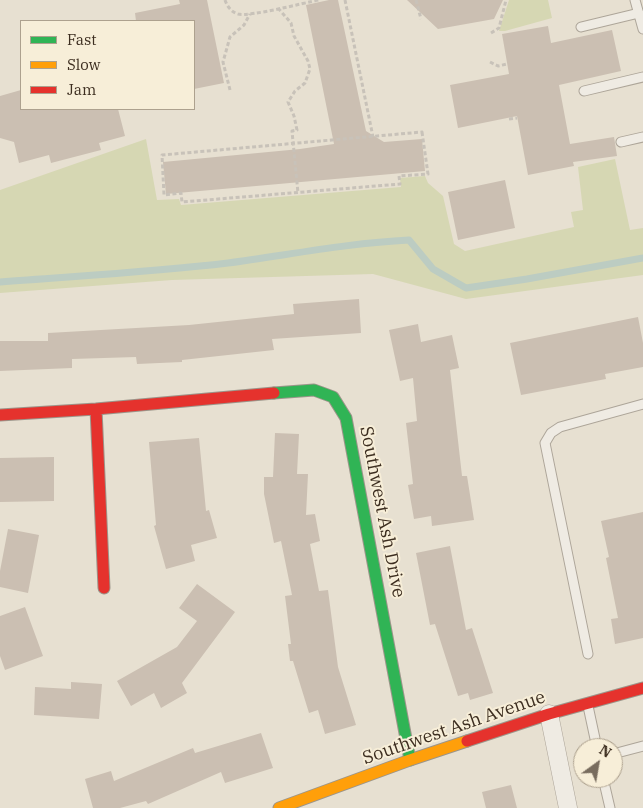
<!DOCTYPE html>
<style>
body{margin:0}
#map{position:relative;width:643px;height:808px;overflow:hidden;background:#e7e0d1;font-family:"IBM Plex Serif",serif}
canvas{display:block}
.legend{position:absolute;left:20px;top:20px;width:175px;height:90px;box-sizing:border-box;background:#f7eed8;border:1px solid #ada18e;margin:0;padding:6px 9px;list-style:none;font-size:15px;color:#3d2e20}
.legend li{display:flex;align-items:center;gap:10px;height:25px}
.legend b{width:25px;border:1px solid #ada18e}
.north{position:absolute;left:573px;top:738px;width:50px;height:50px;box-sizing:border-box;background:#f7eed8;border:1px solid #ada18e;border-radius:50%;rotate:32deg;font-size:14px;font-weight:700;line-height:20px;text-align:center;color:#3d2e20}
.north::after{content:'';display:block;margin:auto;width:18px;height:22px;background:#786c5e;clip-path:polygon(50% 0,100% 100%,50% 72%,0 100%)}
</style>
<div id="map">
<canvas width="643" height="808"></canvas>
<ul class="legend">
<li><b style="height:6px;background:#30b455"></b>Fast</li>
<li><b style="height:6px;background:#ff9f0a"></b>Slow</li>
<li><b style="height:6px;background:#e5322d"></b>Jam</li>
</ul>
<div class="north">N</div>
</div>
<script>
const ctx = document.querySelector('canvas').getContext('2d');
ctx.lineJoin = 'round';
function paint(path, color) { ctx.fillStyle = color; ctx.fill(path, 'evenodd'); }
function strokePath(path, color, width, dash) { ctx.strokeStyle = color; ctx.lineWidth = width; ctx.lineCap = dash ? 'butt' : 'round'; ctx.setLineDash(dash || []); ctx.stroke(path); }
function write(font, color, halo, rows, align = 'center') {
  ctx.font = font + ' "IBM Plex Serif",serif'; ctx.lineWidth = 4; ctx.setLineDash([]); ctx.textBaseline = 'middle'; ctx.strokeStyle = halo; ctx.fillStyle = color; for (const [text, x, y, turn = 0] of rows) {
    ctx.save(); ctx.translate(x, y); ctx.rotate((+turn || 0) * Math.PI / 180); ctx.textAlign = isNaN(turn) ? turn : align; if (halo) ctx.strokeText(text, 0, 0); ctx.fillText(text, 0, 0); ctx.restore();
  }
}
paint(new Path2D(`
 M 509,0 L 548,0 L 552,18 L 505,31 L 499,31 Z
 M 146,139 L 157,200 L 179,199 L 181,205 L 401,187 L 400,178 L 425,176 L 428,183 L 443,196 L 454,244 L 465,251 L 574,227 L 571,212 L 583,210 L 578,167 L 615,159 L 630,230 L 643,228 L 643,275 L 466,299 L 373,274 L 172,280 L 0,293 L 0,190 Z`), '#d6d7b3');
strokePath(new Path2D(`
 M 0,282 C 76,276 152,272 228,263 C 288,255 348,243 409,240 L 433,269 L 466,288 L 527,279 L 643,258`), '#bcccc2', 7);
paint(new Path2D(`
 M 179,0 L 207,0 L 224,83 L 194,89 L 194,21 L 136,21 L 135,13 L 180,4 Z
 M 329,0 L 338,0 L 366,131 L 384,142 L 422,139 L 425,171 L 166,194 L 163,162 L 300,149 L 334,144 L 306,5 Z
 M 407,0 L 503,0 L 494,19 L 438,29 Z
 M 548,26 L 551,43 L 612,30 L 621,71 L 559,85 L 570,144 L 614,137 L 617,156 L 573,162 L 574,166 L 528,175 L 517,116 L 458,128 L 450,85 L 509,74 L 502,34 Z
 M 21,90 L 21,109 L 118,109 L 125,136 L 99,143 L 101,150 L 51,163 L 49,155 L 19,163 L 14,142 L 0,138 L 0,96 Z
 M 505,180 L 515,228 L 458,240 L 448,192 Z
 M 359,299 L 361,333 L 272,339 L 274,350 L 182,360 L 182,362 L 137,364 L 136,357 L 72,359 L 72,368 L 0,371 L 0,341 L 48,341 L 48,333 L 189,325 L 294,314 L 293,304 Z
 M 638,317 L 643,343 L 643,367 L 605,374 L 606,379 L 521,395 L 510,343 Z
 M 418,324 L 421,342 L 452,335 L 459,368 L 450,370 L 462,476 L 467,476 L 474,520 L 432,526 L 431,516 L 414,519 L 408,485 L 413,484 L 406,423 L 417,421 L 413,378 L 400,381 L 389,330 Z
 M 275,433 L 299,434 L 297,474 L 308,474 L 306,515 L 315,514 L 320,541 L 310,544 L 319,591 L 328,590 L 338,667 L 356,725 L 325,734 L 318,710 L 309,713 L 293,661 L 290,661 L 288,644 L 291,644 L 285,596 L 292,595 L 281,541 L 274,543 L 264,494 L 264,477 L 273,477 Z
 M 199,438 L 206,511 L 209,510 L 217,538 L 191,545 L 195,561 L 166,569 L 154,526 L 156,525 L 149,442 Z
 M 54,457 L 54,501 L 0,502 L 0,458 Z
 M 643,512 L 643,638 L 615,644 L 611,619 L 618,618 L 606,558 L 609,557 L 601,521 Z
 M 8,529 L 39,535 L 28,593 L 0,587 L 0,571 Z
 M 450,546 L 466,630 L 472,628 L 493,693 L 470,700 L 468,693 L 458,696 L 435,624 L 430,625 L 416,553 Z
 M 197,584 L 235,612 L 182,683 L 187,693 L 161,708 L 154,693 L 131,706 L 117,681 L 177,647 L 197,621 L 179,608 Z
 M 25,607 L 43,656 L 5,670 L 0,656 L 0,616 Z
 M 71,682 L 102,684 L 99,719 L 34,715 L 35,687 L 71,689 Z
 M 261,733 L 273,768 L 225,783 L 221,772 L 148,804 L 146,801 L 120,808 L 93,808 L 85,779 L 111,771 L 114,781 L 193,748 L 195,753 Z
 M 511,785 L 517,808 L 486,808 L 482,792 Z`), '#cbbfb2');
const lane = new Path2D(`
 M 635,0 L 643,29
 M 581,27 L 639,13
 M 584,91 L 643,77
 M 621,142 L 643,137
 M 588,654 L 545,443 L 551,433 L 560,427 L 643,404
 M 588,706 L 597,748
 M 613,754 L 643,746
 M 603,778 L 610,808`);
const street = new Path2D(`
 M 549,714 L 568,808`);
const fast = new Path2D(`
 M 274,393 L 314,390 L 333,397 L 346,418 L 410,760`);
const slow = new Path2D(`
 M 279,808 L 410,760 L 467,741`);
const jam = new Path2D(`
 M 96,409 L 104,588
 M 0,415 L 96,409 L 274,393
 M 467,741 L 549,714 L 643,688`);
strokePath(lane, '#ada599', 11);
strokePath(street, '#ada599', 19);
strokePath(fast, '#9c958a', 13);
strokePath(slow, '#9c958a', 13);
strokePath(jam, '#9c958a', 13);
strokePath(new Path2D(`
 M 225,0 C 227,6 231,12 238,14 C 250,17 303,3 319,0
 M 345,0 L 373,137
 M 416,0 L 421,19
 M 278,8 L 291,23 L 294,36 L 308,61 L 310,69 L 305,83 L 295,91 L 288,102 L 294,116 L 297,130 L 292,131 L 298,193
 M 491,33 L 499,28 L 506,0
 M 490,62 L 498,66 L 507,64
 M 230,90 L 223,62 L 230,37 L 244,25 L 250,14
 M 509,119 L 517,118
 M 422,132 L 428,174 L 399,176 L 400,184 L 182,202 L 181,193 L 164,195 L 162,155 Z`), '#c8c2b9', 3, [4, 2.5]);
strokePath(lane, '#efebe3', 9);
strokePath(street, '#efebe3', 18);
strokePath(fast, '#30b455', 11);
strokePath(slow, '#ff9f0a', 11);
strokePath(jam, '#e5322d', 11);
write('18px', '#3d2e20', '#f7eed8', [
 ["Southwest Ash Drive",382,512,79],
 ["Southwest Ash Avenue",454,728,-19]
]);
</script>
